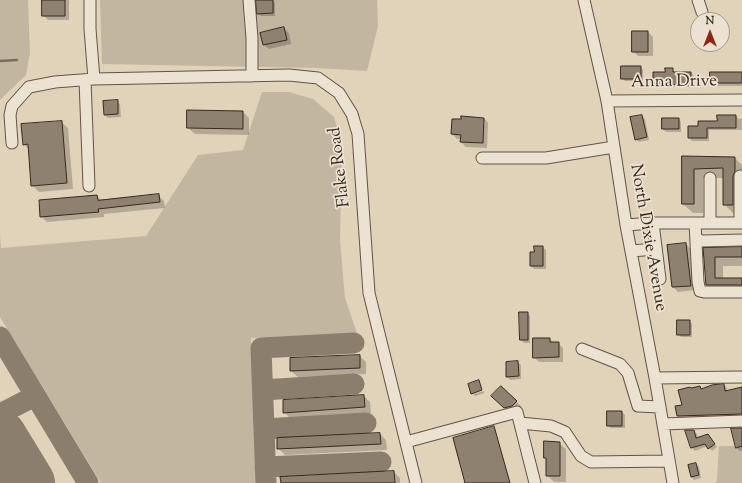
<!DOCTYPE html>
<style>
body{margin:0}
#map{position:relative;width:742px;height:483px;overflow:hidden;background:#e0d3ba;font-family:"Sorts Mill Goudy",serif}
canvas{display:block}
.north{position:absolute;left:690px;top:12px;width:40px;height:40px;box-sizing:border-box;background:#ebe2d2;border:1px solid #a3988a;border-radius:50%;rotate:0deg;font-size:11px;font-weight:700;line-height:16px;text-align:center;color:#37291f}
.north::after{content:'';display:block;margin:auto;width:14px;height:18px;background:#8f2418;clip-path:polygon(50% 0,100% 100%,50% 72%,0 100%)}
</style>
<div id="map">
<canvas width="742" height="483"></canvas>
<div class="north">N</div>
</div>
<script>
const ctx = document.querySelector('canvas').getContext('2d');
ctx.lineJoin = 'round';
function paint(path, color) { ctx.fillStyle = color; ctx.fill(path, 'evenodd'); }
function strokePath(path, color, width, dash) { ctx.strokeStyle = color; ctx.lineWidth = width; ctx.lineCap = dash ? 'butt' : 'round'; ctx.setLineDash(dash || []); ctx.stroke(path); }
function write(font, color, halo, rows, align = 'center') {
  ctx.font = font + ' "Sorts Mill Goudy",serif'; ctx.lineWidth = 3.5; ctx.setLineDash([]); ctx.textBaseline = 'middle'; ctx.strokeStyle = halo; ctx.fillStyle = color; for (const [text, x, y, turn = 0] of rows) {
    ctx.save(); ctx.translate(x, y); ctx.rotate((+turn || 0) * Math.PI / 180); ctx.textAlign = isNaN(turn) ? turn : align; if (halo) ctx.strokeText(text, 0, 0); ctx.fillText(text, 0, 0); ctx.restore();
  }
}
paint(new Path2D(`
 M 0,0 L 28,0 L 30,53 L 26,75 L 0,100 Z
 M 100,0 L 377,0 L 378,26 L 367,71 L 316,68 L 102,64 Z
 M 262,92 L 289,92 L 313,99 L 334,117 L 342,146 L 340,240 L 345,298 L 357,333 L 251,338 L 257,483 L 101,483 L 0,317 L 0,235 L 1,248 L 146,236 L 198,155 L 243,150 Z
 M 719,446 L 742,446 L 742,483 L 715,483 L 717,480 Z`), '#c3b6a0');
paint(new Path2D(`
 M 43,0 L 69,0 L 69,20 L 48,20 L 43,15 Z
 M 272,0 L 275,3 L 275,16 L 261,16 L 258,13 Z
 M 284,28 L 289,33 L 291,44 L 269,49 L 264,45 Z
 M 648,32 L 653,37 L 653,56 L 638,56 L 633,51 Z
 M 640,67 L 643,70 L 643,81 L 625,81 L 622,78 Z
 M 672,69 L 675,72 L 691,73 L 694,76 L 694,87 L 657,86 L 654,83 L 666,73 Z
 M 742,72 L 742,86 L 714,86 L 711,83 L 711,73 Z
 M 117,101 L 120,104 L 121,117 L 108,118 L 105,115 Z
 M 188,111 L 243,112 L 249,118 L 249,135 L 195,134 L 188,128 Z
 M 642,116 L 645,119 L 649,140 L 639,142 L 636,139 Z
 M 736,116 L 739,119 L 742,119 L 742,130 L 709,130 L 709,141 L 692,141 L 689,138 L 689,127 L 699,127 Z
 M 484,118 L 488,123 L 487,148 L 466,147 L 461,142 L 461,139 L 457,139 L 452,134 Z
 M 678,119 L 681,122 L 681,132 L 666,132 L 663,129 Z
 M 61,122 L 68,128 L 73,189 L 39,192 L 32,185 L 29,150 L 24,144 Z
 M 683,157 L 735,158 L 742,165 L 742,214 L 734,214 L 724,204 L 724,178 L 703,178 L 703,213 L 693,213 L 683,204 Z
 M 158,195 L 164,201 L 165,208 L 104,214 L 104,217 L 47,222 L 41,216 L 97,196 L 102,201 Z
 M 686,244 L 691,249 L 695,290 L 678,292 L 673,287 L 668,246 Z
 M 543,247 L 546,250 L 546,269 L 534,269 L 531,266 L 535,253 Z
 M 742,248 L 742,266 L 723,266 L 723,279 L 742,279 L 742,294 L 716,294 L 707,285 L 704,249 Z
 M 520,313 L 527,313 L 530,316 L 530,343 L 524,343 L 521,340 Z
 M 689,321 L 692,324 L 692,337 L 681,337 L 678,334 Z
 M 550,339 L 553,343 L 558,343 L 563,348 L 563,362 L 539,362 L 534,357 Z
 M 360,356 L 366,362 L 366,374 L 298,377 L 291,371 Z
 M 518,362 L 521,365 L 521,379 L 510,380 L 507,377 Z
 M 724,385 L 727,388 L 727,391 L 742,388 L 742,417 L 681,419 L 678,416 L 676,407 L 683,406 L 691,389 L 699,387 L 702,389 Z
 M 501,387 L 521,406 L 517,411 L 510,412 L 493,396 Z
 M 484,391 L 484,393 L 475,396 L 473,394 Z
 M 364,396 L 370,402 L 371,413 L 291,419 L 284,412 Z
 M 622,412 L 625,415 L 625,428 L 611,428 L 608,425 Z
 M 494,427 L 510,483 L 466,483 Z
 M 742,429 L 742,450 L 740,451 L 737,448 Z
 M 686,431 L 694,431 L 697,434 L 698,438 L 711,439 L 717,447 L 712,451 L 708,446 L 695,451 L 692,448 Z
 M 380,434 L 386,440 L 387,450 L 285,455 L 278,448 Z
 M 559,443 L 566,449 L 566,482 L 554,482 L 547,475 L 547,460 L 545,458 Z
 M 696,464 L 699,467 L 701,478 L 694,480 L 691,477 Z
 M 394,472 L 400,478 L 400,483 L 282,483 Z`), '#0003');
strokePath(new Path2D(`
 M 0,61 L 17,60`), '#7a6c5c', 2.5);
strokePath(new Path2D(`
 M 0,337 L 88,483
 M 263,390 L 354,384
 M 0,414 L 35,396
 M 264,429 L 366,423
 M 265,467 L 381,462
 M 266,483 L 261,348 L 354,343`), '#8c7e6c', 21);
strokePath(new Path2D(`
 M 0,437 L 28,483`), '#8c7e6c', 54);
const building = new Path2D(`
 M 42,0 L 65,0 L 65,16 L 42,16 Z
 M 256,0 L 273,0 L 273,13 L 257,14 Z
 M 284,27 L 287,40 L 263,45 L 260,33 Z
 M 632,31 L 648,31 L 648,52 L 632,52 Z
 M 621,66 L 641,66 L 641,79 L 621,79 Z
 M 665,68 L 673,68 L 673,72 L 691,72 L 691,85 L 653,84 L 653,72 L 665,72 Z
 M 710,72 L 742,72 L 742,83 L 710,83 Z
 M 118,100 L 118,114 L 104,115 L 103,101 Z
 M 187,110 L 243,111 L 243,129 L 187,128 Z
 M 642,115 L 647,137 L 635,140 L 630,117 Z
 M 717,115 L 736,115 L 736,128 L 707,128 L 707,138 L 688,138 L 688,126 L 698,126 L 698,121 L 717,121 Z
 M 461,116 L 484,118 L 483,143 L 460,142 L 461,135 L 451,134 L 452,119 L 461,119 Z
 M 662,118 L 679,118 L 679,129 L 662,129 Z
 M 62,121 L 67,183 L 31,186 L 28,144 L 23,145 L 21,124 Z
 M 682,156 L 735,157 L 735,171 L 733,176 L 733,205 L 723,205 L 723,168 L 694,169 L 694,204 L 682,204 Z
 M 159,194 L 160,202 L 98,209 L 99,212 L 40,217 L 39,200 L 97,195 L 98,200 Z
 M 686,243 L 691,286 L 672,287 L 667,245 Z
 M 534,246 L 543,246 L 543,266 L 530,266 L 530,252 L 534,252 Z
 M 742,247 L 742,257 L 715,257 L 715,278 L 742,278 L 742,285 L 706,285 L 703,248 Z
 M 519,312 L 528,312 L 528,340 L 520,340 Z
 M 677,320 L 690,320 L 690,335 L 677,335 Z
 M 533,338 L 550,338 L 550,342 L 559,342 L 559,357 L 533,358 Z
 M 360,355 L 360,368 L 290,371 L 290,358 Z
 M 518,361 L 519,376 L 506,377 L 506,362 Z
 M 479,380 L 482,390 L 471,394 L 468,384 Z
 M 724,384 L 725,391 L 742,387 L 742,414 L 677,416 L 675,406 L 682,405 L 678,390 L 690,387 L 691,388 L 700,386 L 701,389 L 712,385 Z
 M 501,386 L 517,401 L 512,406 L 504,408 L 491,396 Z
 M 364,395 L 365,407 L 283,413 L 283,400 Z
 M 607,411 L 622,411 L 622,426 L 607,426 Z
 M 494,426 L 510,483 L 465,483 L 453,438 Z
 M 731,428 L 742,428 L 742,446 L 736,448 Z
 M 685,430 L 694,430 L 696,438 L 708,434 L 715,444 L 708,449 L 705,444 L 691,448 Z
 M 380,433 L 381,444 L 277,449 L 277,438 Z
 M 544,441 L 560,442 L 560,476 L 546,476 L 546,458 L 544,458 Z
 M 696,463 L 699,475 L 691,477 L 688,465 Z
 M 394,471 L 395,483 L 281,483 L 280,477 Z`);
paint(building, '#8f8170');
strokePath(building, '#37291f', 1);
const minor = new Path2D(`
 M 90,0 L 90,29 L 94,79
 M 249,0 L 252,38 L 252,76
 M 584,0 L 607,101 L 626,225 L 655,378 L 673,483
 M 698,0 L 702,12
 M 85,80 L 89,186
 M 607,101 L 742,100
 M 12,143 L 10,115 L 12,106 L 29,87 L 55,82 L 94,79 L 289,75 L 318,78 L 339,93 L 352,114 L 358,134 L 369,293 L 416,483
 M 482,158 L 546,158 L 614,147
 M 740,176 L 740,223
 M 653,223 L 660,279
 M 695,223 L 698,282 L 700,291 L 704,292 L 742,292
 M 710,223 L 710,178
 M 626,225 L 653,223 L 742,223
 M 697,239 L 702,241 L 742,240
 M 631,251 L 656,249
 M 582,349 L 620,364 L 628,373 L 638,406 L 660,407
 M 655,378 L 742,377
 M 520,423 L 551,426 L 565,432 L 581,456 L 591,462 L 669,461
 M 663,424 L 742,421
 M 406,442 L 517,412 L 535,483`);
strokePath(minor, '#615446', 13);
strokePath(minor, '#ebe2d2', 11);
write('17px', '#37291f', '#ebe2d2', [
 ["Anna Drive",674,83,-1],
 ["Flake Road",341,167,-97],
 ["North Dixie Avenue",647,238,80]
]);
</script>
